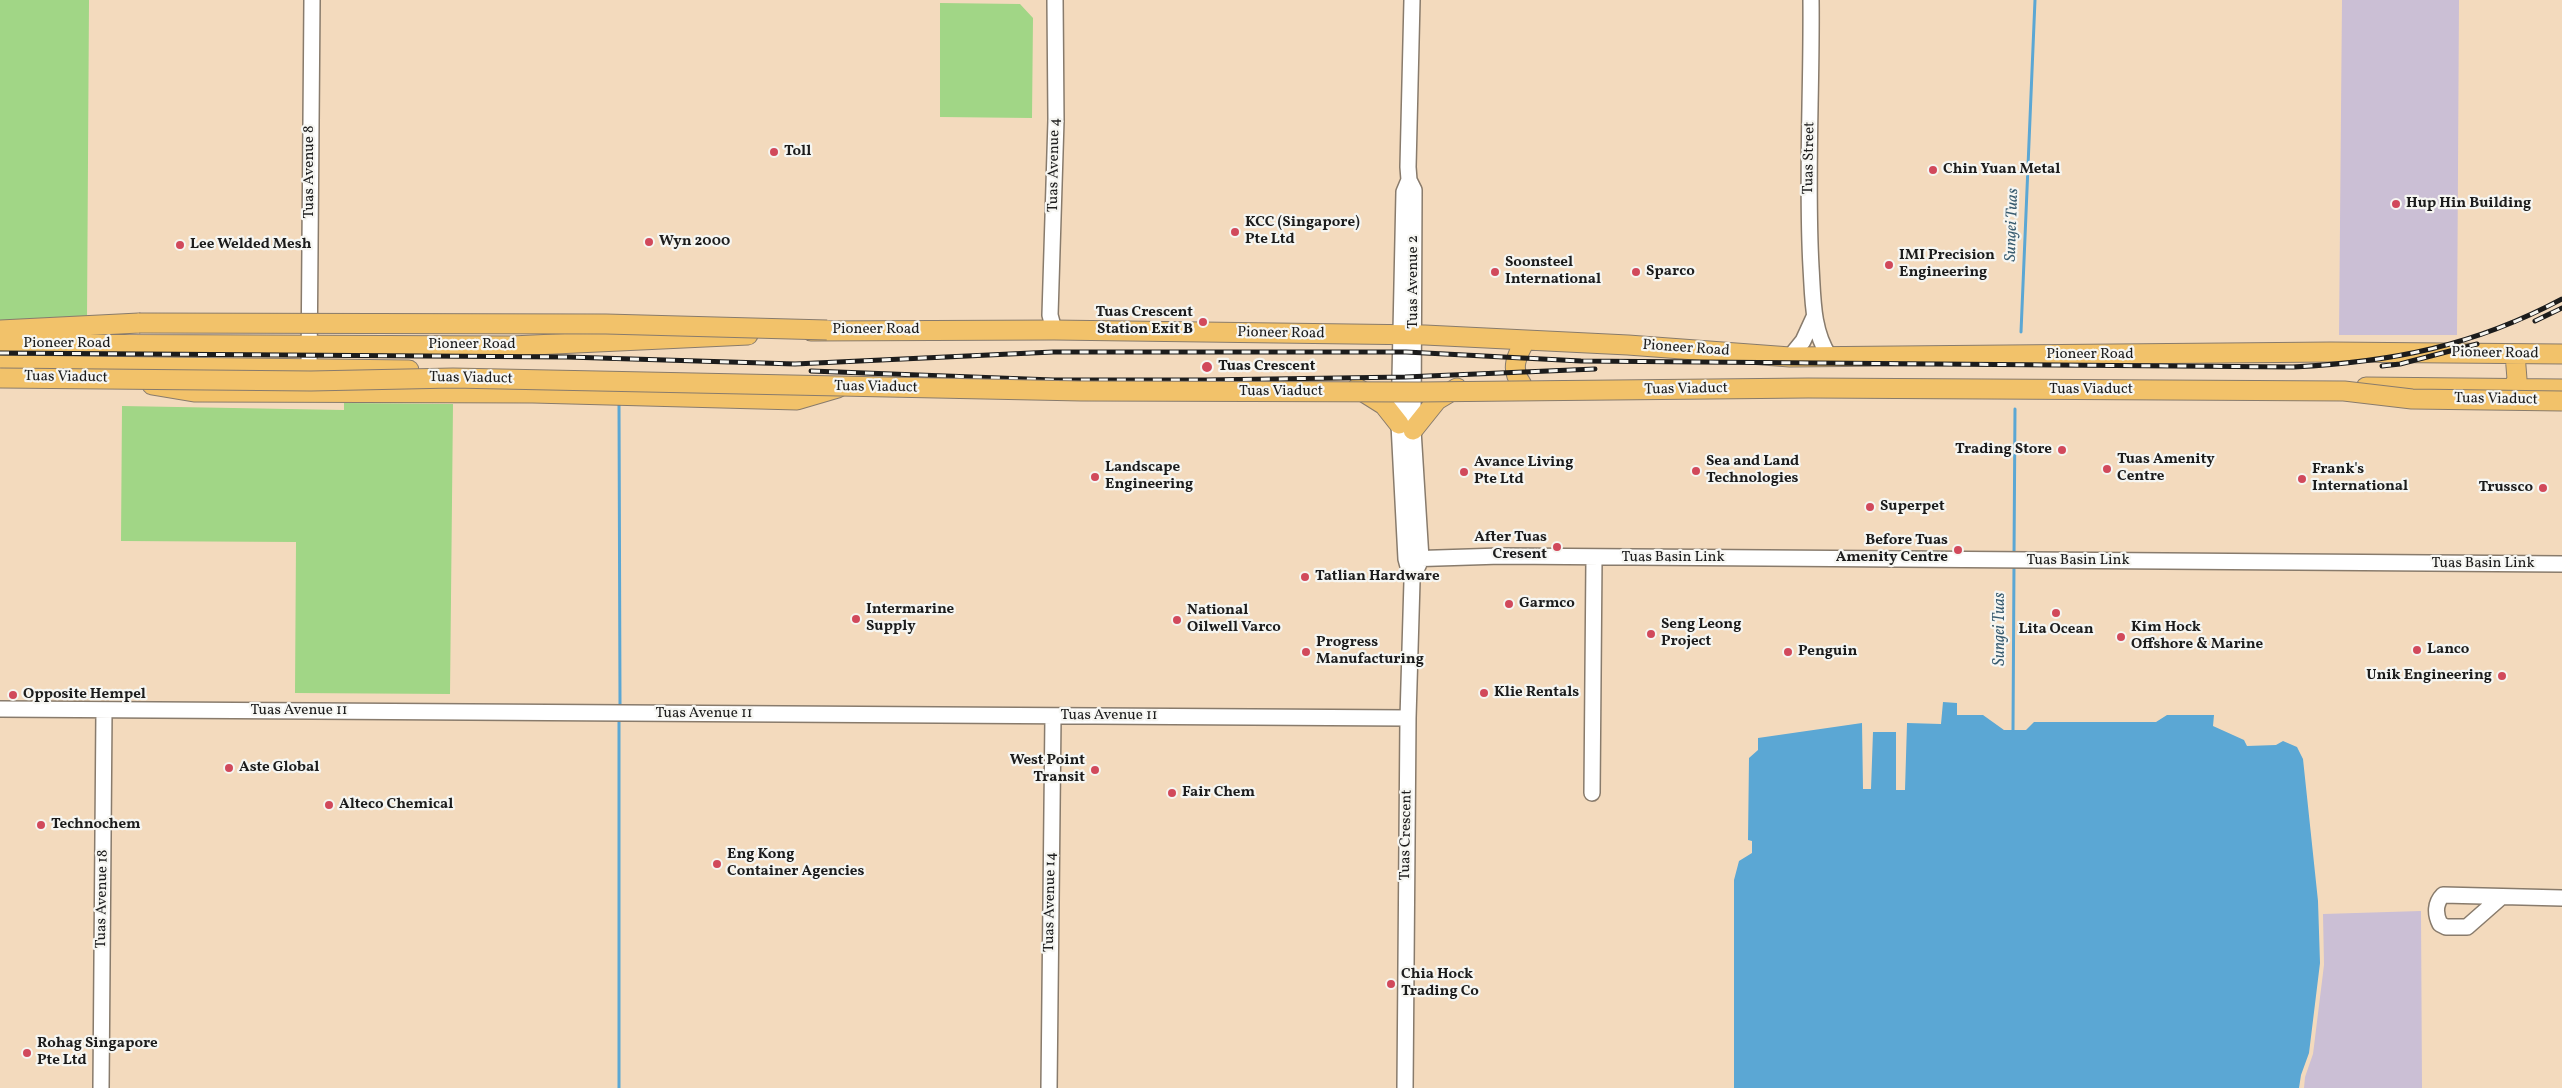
<!DOCTYPE html>
<style>
body{margin:0}
canvas{display:block;background:#f3dabd}
</style>
<canvas width="2562" height="1088"></canvas>
<script>
const ctx = document.querySelector('canvas').getContext('2d');
ctx.lineJoin = 'round';
function paint(path, color) { ctx.fillStyle = color; ctx.fill(path, 'evenodd'); }
function strokePath(path, color, width, dash) { ctx.strokeStyle = color; ctx.lineWidth = width; ctx.lineCap = dash ? 'butt' : 'round'; ctx.setLineDash(dash || []); ctx.stroke(path); }
function write(font, color, halo, rows, align = 'center') {
  ctx.font = font + ' Vollkorn,serif'; ctx.lineWidth = 4.5; ctx.setLineDash([]); ctx.textBaseline = 'middle'; ctx.strokeStyle = halo; ctx.fillStyle = color; for (const [text, x, y, turn = 0] of rows) {
    ctx.save(); ctx.translate(x, y); ctx.rotate((+turn || 0) * Math.PI / 180); ctx.textAlign = isNaN(turn) ? turn : align; if (halo) ctx.strokeText(text, 0, 0); ctx.fillText(text, 0, 0); ctx.restore();
  }
}
paint(new Path2D(`
 M 2342,0 L 2459,0 L 2457,335 L 2339,335 Z
 M 2421,911 L 2422,1088 L 2304,1088 L 2305,1077 L 2313,1054 L 2324,965 L 2323,914 Z`), '#cbbfd5');
paint(new Path2D(`
 M 0,0 L 89,0 L 87,319 L 0,323 Z
 M 940,3 L 1020,4 L 1033,18 L 1032,118 L 940,117 Z
 M 344,403 L 453,404 L 450,694 L 295,693 L 296,542 L 121,541 L 122,406 L 344,410 Z`), '#a1d686');
paint(new Path2D(`
 M 1943,702 L 1957,703 L 1957,715 L 1983,715 L 2004,730 L 2026,730 L 2034,722 L 2156,722 L 2167,715 L 2214,715 L 2213,726 L 2244,740 L 2247,746 L 2276,745 L 2283,741 L 2297,747 L 2303,759 L 2318,901 L 2320,963 L 2309,1053 L 2301,1075 L 2299,1088 L 1734,1088 L 1734,880 L 1739,861 L 1752,853 L 1752,841 L 1748,840 L 1749,758 L 1758,750 L 1758,738 L 1862,723 L 1863,789 L 1871,789 L 1873,732 L 1896,732 L 1896,790 L 1905,790 L 1907,723 L 1941,724 Z`), '#5ba7d4');
strokePath(new Path2D(`
 M 2021,332 L 2035,0
 M 619,405 L 620,704
 M 2014,556 L 2015,409
 M 2013,730 L 2014,564
 M 619,1088 L 619,722`), '#5ba7d4', 3);
const minor = new Path2D(`
 M 1412,0 L 1408,167 L 1409,180 L 1414,190 L 1413,430 L 1421,559 L 1417,568
 M 1811,0 C 1812,89 1806,178 1811,267 C 1813,298 1812,330 1829,356
 M 1054,330 L 1050,315 L 1056,120 L 1055,0
 M 1790,357 L 1803,341 L 1814,317
 M 309,370 L 312,0
 M 1406,559 L 1501,556 L 2562,564
 M 0,709 L 1408,718
 M 1592,793 L 1594,558
 M 2500,898 L 2467,927 L 2446,927 L 2440,924 C 2435,914 2435,903 2443,895 L 2562,898
 M 101,1088 L 104,710
 M 1049,1088 L 1053,716
 M 1405,1088 L 1408,718 L 1412,581 L 1406,559 L 1399,424 L 1404,192 L 1409,180`);
const major = new Path2D(`
 M 0,330 L 139,323
 M 811,331 L 1054,330 L 1425,335 L 1628,345 L 1790,357 L 2331,352 L 2562,354
 M 0,344 L 512,346 L 748,335
 M 0,365 L 409,370
 M 1521,383 C 1510,369 1517,355 1525,341
 M 152,385 L 194,392 L 533,393 L 797,400 L 838,388
 M 2366,387 L 2562,389
 M 1357,388 L 1384,405 L 1399,424
 M 2513,389 L 2517,379 L 2515,354
 M 1413,430 L 1437,400 L 1457,388`);
strokePath(minor, '#887b6c', 18);
strokePath(major, '#887b6c', 21);
strokePath(minor, '#fff', 15);
strokePath(major, '#f2c26a', 19);
const rail = new Path2D(`
 M 2535,321 L 2562,308
 M 0,353 L 567,357 L 795,364 L 1053,352 L 1406,352 L 1581,361 L 2293,367 C 2392,362 2474,346 2562,299
 M 2382,366 L 2400,364 L 2477,344
 M 811,371 L 1053,380 L 1205,380 L 1405,377 L 1595,369`);
strokePath(rail, '#1c1c1c', 5);
strokePath(rail, '#f6f6f2', 3, [9]);
const majorBridge = new Path2D(`
 M 139,323 L 606,324 L 827,330
 M 0,378 L 311,381 L 453,378 L 1081,391 L 1418,392 L 1808,388 L 2344,391 L 2412,399 L 2562,401`);
strokePath(majorBridge, '#887b6c', 21, []);
strokePath(majorBridge, '#f2c26a', 19);
for (const [x, y, r, color] of [
 [774,152,5,"#d1495b"],
 [1933,170,5,"#d1495b"],
 [2396,204,5,"#d1495b"],
 [1235,232,5,"#d1495b"],
 [649,242,5,"#d1495b"],
 [180,245,5,"#d1495b"],
 [1889,265,5,"#d1495b"],
 [1495,272,5,"#d1495b"],
 [1636,272,5,"#d1495b"],
 [1203,322,5,"#d1495b"],
 [1207,367,6,"#d1495b"],
 [2062,450,5,"#d1495b"],
 [2107,469,5,"#d1495b"],
 [1696,471,5,"#d1495b"],
 [1464,472,5,"#d1495b"],
 [1095,477,5,"#d1495b"],
 [2302,479,5,"#d1495b"],
 [2543,488,5,"#d1495b"],
 [1870,507,5,"#d1495b"],
 [1557,547,5,"#d1495b"],
 [1958,550,5,"#d1495b"],
 [1305,577,5,"#d1495b"],
 [1509,604,5,"#d1495b"],
 [2056,613,5,"#d1495b"],
 [856,619,5,"#d1495b"],
 [1177,620,5,"#d1495b"],
 [1651,634,5,"#d1495b"],
 [2121,637,5,"#d1495b"],
 [2417,650,5,"#d1495b"],
 [1306,652,5,"#d1495b"],
 [1788,652,5,"#d1495b"],
 [2502,676,5,"#d1495b"],
 [1484,693,5,"#d1495b"],
 [13,695,5,"#d1495b"],
 [229,768,5,"#d1495b"],
 [1095,770,5,"#d1495b"],
 [1172,793,5,"#d1495b"],
 [329,805,5,"#d1495b"],
 [41,825,5,"#d1495b"],
 [717,864,5,"#d1495b"],
 [1391,984,5,"#d1495b"],
 [27,1053,5,"#d1495b"]
]) { const dot = new Path2D(); dot.arc(x, y, r, 0, 2 * Math.PI); ctx.fillStyle = color; ctx.fill(dot); strokePath(dot, '#f6f6f2', 2); }
write('bold 15px', '#1c1c1c', '#f6f6f2', [
 ["Toll",784,152],
 ["Chin Yuan Metal",1943,170],
 ["Hup Hin Building",2406,204],
 ["KCC (Singapore)",1245,223],
 ["Pte Ltd",1245,240],
 ["Wyn 2000",659,242],
 ["Lee Welded Mesh",190,245],
 ["IMI Precision",1899,256],
 ["Engineering",1899,273],
 ["Soonsteel",1505,263],
 ["International",1505,280],
 ["Sparco",1646,272],
 ["Tuas Crescent",1193,313,"right"],
 ["Station Exit B",1193,330,"right"],
 ["Tuas Crescent",1218,367],
 ["Trading Store",2052,450,"right"],
 ["Tuas Amenity",2117,460],
 ["Centre",2117,477],
 ["Sea and Land",1706,462],
 ["Technologies",1706,479],
 ["Avance Living",1474,463],
 ["Pte Ltd",1474,480],
 ["Landscape",1105,468],
 ["Engineering",1105,485],
 ["Frank's",2312,470],
 ["International",2312,487],
 ["Trussco",2533,488,"right"],
 ["Superpet",1880,507],
 ["After Tuas",1547,538,"right"],
 ["Cresent",1547,555,"right"],
 ["Before Tuas",1948,541,"right"],
 ["Amenity Centre",1948,558,"right"],
 ["Tatlian Hardware",1315,577],
 ["Garmco",1519,604],
 ["Intermarine",866,610],
 ["Supply",866,627],
 ["National",1187,611],
 ["Oilwell Varco",1187,628],
 ["Seng Leong",1661,625],
 ["Project",1661,642],
 ["Kim Hock",2131,628],
 ["Offshore & Marine",2131,645],
 ["Lita Ocean",2056,630,"center"],
 ["Progress",1316,643],
 ["Manufacturing",1316,660],
 ["Lanco",2427,650],
 ["Penguin",1798,652],
 ["Unik Engineering",2492,676,"right"],
 ["Klie Rentals",1494,693],
 ["Opposite Hempel",23,695],
 ["West Point",1085,761,"right"],
 ["Transit",1085,778,"right"],
 ["Aste Global",239,768],
 ["Fair Chem",1182,793],
 ["Alteco Chemical",339,805],
 ["Technochem",51,825],
 ["Eng Kong",727,855],
 ["Container Agencies",727,872],
 ["Chia Hock",1401,975],
 ["Trading Co",1401,992],
 ["Rohag Singapore",37,1044],
 ["Pte Ltd",37,1061]
], 'left');
write('15px', '#1c1c1c', '#f6f6f2', [
 ["Tuas Street",1810,158,-89],
 ["Tuas Avenue 4",1055,165,-89],
 ["Tuas Avenue 8",310,172,-90],
 ["Tuas Avenue 2",1414,282,-90],
 ["Pioneer Road",876,330],
 ["Pioneer Road",1281,334,1],
 ["Pioneer Road",67,344],
 ["Pioneer Road",472,345],
 ["Pioneer Road",1686,349,4],
 ["Pioneer Road",2495,354,1],
 ["Pioneer Road",2090,355],
 ["Tuas Viaduct",66,378,1],
 ["Tuas Viaduct",471,379,1],
 ["Tuas Viaduct",876,388,1],
 ["Tuas Viaduct",1686,390,-1],
 ["Tuas Viaduct",2091,390],
 ["Tuas Viaduct",1281,392],
 ["Tuas Viaduct",2496,400,1],
 ["Tuas Basin Link",1673,558],
 ["Tuas Basin Link",2078,561],
 ["Tuas Basin Link",2483,564],
 ["Tuas Avenue 11",299,711],
 ["Tuas Avenue 11",704,714],
 ["Tuas Avenue 11",1109,716],
 ["Tuas Crescent",1407,835,-89],
 ["Tuas Avenue 18",103,899,-89],
 ["Tuas Avenue 14",1051,902,-89]
]);
write('italic 16px', '#385b6f', '#f6f6f2', [
 ["Sungei Tuas",2013,225,-88],
 ["Sungei Tuas",2001,629,-90]
]);
</script>
